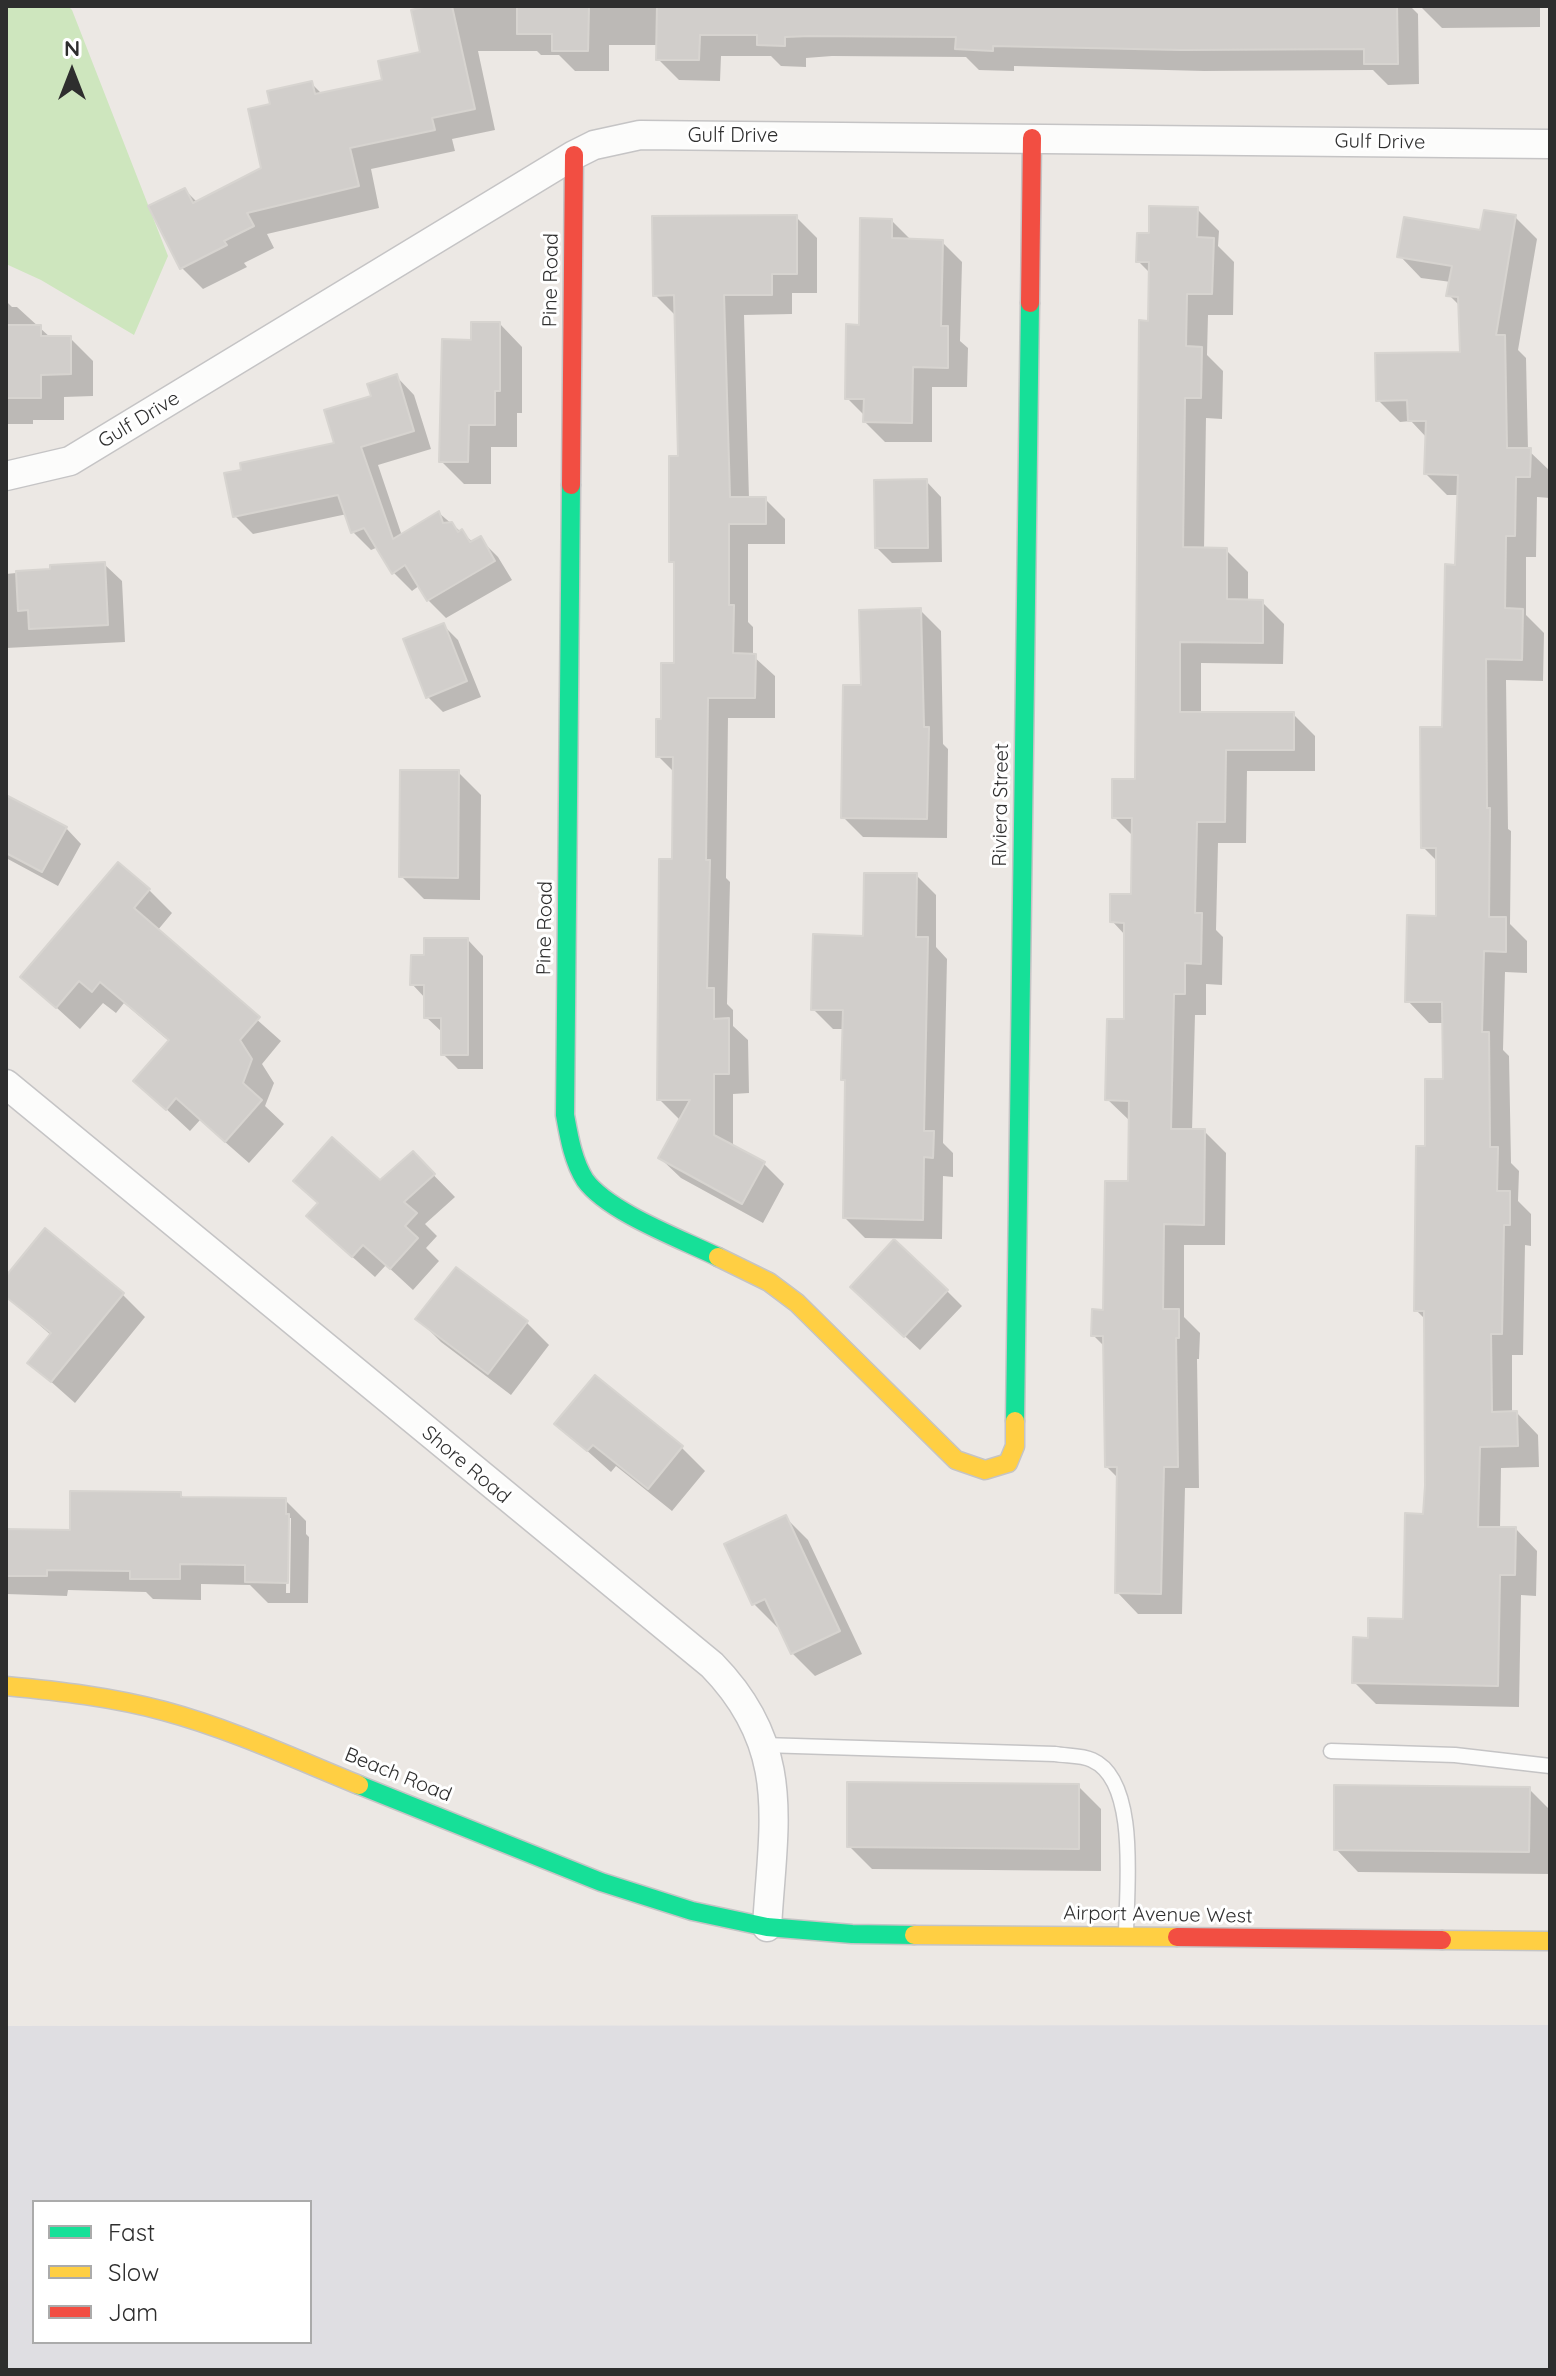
<!DOCTYPE html>
<style>
body{margin:0}
#map{position:relative;width:1556px;height:2376px;overflow:hidden;background:#ece8e4;font-family:Quicksand,sans-serif}
canvas{display:block}
.frame{position:absolute;inset:0;border:8px solid #2e2e2e;pointer-events:none}
.legend{position:absolute;left:32px;top:2200px;width:280px;height:144px;box-sizing:border-box;background:#fff;border:2px solid #ababab;margin:0;padding:10px 14px;list-style:none;font-size:24px;color:#2e2e2e}
.legend li{display:flex;align-items:center;gap:16px;height:40px}
.legend b{width:40px;border:2px solid #ababab}
.north{position:absolute;left:32px;top:32px;width:80px;height:80px;-webkit-text-stroke:6px #fff;paint-order:stroke;rotate:0deg;font-size:22px;font-weight:700;line-height:32px;text-align:center;color:#2e2e2e}
.north::after{content:'';display:block;margin:auto;width:28px;height:36px;background:#2e2e2e;clip-path:polygon(50% 0,100% 100%,50% 72%,0 100%)}
</style>
<div id="map">
<canvas width="1556" height="2376"></canvas>
<div class="frame"></div>
<ul class="legend">
<li><b style="height:10px;background:#16e098"></b>Fast</li>
<li><b style="height:10px;background:#ffcf43"></b>Slow</li>
<li><b style="height:10px;background:#f24e42"></b>Jam</li>
</ul>
<div class="north">N</div>
</div>
<script>
const ctx = document.querySelector('canvas').getContext('2d');
ctx.lineJoin = 'round';
function paint(path, color) { ctx.fillStyle = color; ctx.fill(path, 'evenodd'); }
function strokePath(path, color, width, dash) { ctx.strokeStyle = color; ctx.lineWidth = width; ctx.lineCap = dash ? 'butt' : 'round'; ctx.setLineDash(dash || []); ctx.stroke(path); }
function write(font, color, halo, rows, align = 'center') {
  ctx.font = font + ' Quicksand,sans-serif'; ctx.lineWidth = 6; ctx.setLineDash([]); ctx.textBaseline = 'middle'; ctx.strokeStyle = halo; ctx.fillStyle = color; for (const [text, x, y, turn = 0] of rows) {
    ctx.save(); ctx.translate(x, y); ctx.rotate((+turn || 0) * Math.PI / 180); ctx.textAlign = isNaN(turn) ? turn : align; if (halo) ctx.strokeText(text, 0, 0); ctx.fillText(text, 0, 0); ctx.restore();
  }
}
paint(new Path2D(`
 M 1550,2025 L 1550,2370 L 6,2370 L 6,2026 ZM 34,2202 L 310,2202 L 310,2342 L 34,2342 Z`), '#dfdee2');
paint(new Path2D(`
 M 6,6 L 68,6 L 72,10 L 168,256 L 134,335 L 41,280 L 6,264 Z`), '#cee6be');
paint(new Path2D(`
 M 437,6 L 1410,6 L 1418,14 L 1419,84 L 1388,85 L 1373,70 L 1204,71 L 1014,66 L 1014,71 L 979,70 L 966,57 L 832,56 L 806,58 L 806,67 L 781,66 L 771,56 L 721,56 L 720,81 L 679,80 L 658,59 L 658,45 L 609,45 L 609,71 L 575,71 L 559,55 L 541,55 L 537,51 L 478,51 L 495,130 L 452,139 L 455,151 L 371,169 L 379,208 L 267,234 L 274,248 L 244,263 L 247,267 L 203,289 L 182,268 L 185,190 L 198,203 L 263,169 L 272,105 L 311,83 L 322,94 L 385,81 L 423,53 Z
 M 1420,6 L 1540,6 L 1540,27 L 1442,28 Z
 M 1197,209 L 1219,231 L 1218,246 L 1234,262 L 1233,315 L 1208,315 L 1207,355 L 1223,371 L 1222,419 L 1206,418 L 1204,550 L 1226,550 L 1248,572 L 1248,602 L 1262,602 L 1284,624 L 1283,664 L 1201,663 L 1201,714 L 1293,714 L 1315,736 L 1315,771 L 1247,771 L 1246,843 L 1218,843 L 1216,930 L 1223,937 L 1222,985 L 1206,984 L 1206,1015 L 1195,1015 L 1192,1131 L 1204,1131 L 1226,1153 L 1225,1245 L 1184,1245 L 1184,1317 L 1200,1333 L 1199,1359 L 1197,1359 L 1199,1488 L 1185,1488 L 1182,1614 L 1138,1614 L 1117,1592 L 1119,1479 L 1107,1467 L 1105,1347 L 1093,1335 L 1105,1312 L 1130,1183 L 1130,1121 L 1107,1099 L 1126,1021 L 1126,936 L 1112,921 L 1133,896 L 1134,837 L 1114,817 L 1137,781 L 1151,274 L 1138,261 L 1151,235 Z
 M 796,217 L 817,238 L 817,293 L 792,293 L 792,314 L 744,315 L 749,499 L 765,499 L 785,519 L 785,544 L 748,544 L 748,622 L 753,627 L 753,656 L 775,676 L 775,718 L 728,718 L 726,878 L 730,882 L 727,1004 L 733,1010 L 733,1026 L 748,1040 L 749,1093 L 733,1094 L 733,1147 L 764,1164 L 784,1184 L 763,1223 L 681,1178 L 660,1158 L 681,1121 L 659,1099 L 674,861 L 675,773 L 658,756 L 676,665 L 676,566 L 671,561 L 680,458 L 675,315 L 655,295 Z
 M 1515,217 L 1537,239 L 1518,350 L 1526,358 L 1528,450 L 1550,471 L 1550,498 L 1537,497 L 1536,557 L 1526,557 L 1526,615 L 1544,633 L 1543,681 L 1506,680 L 1508,829 L 1511,831 L 1510,924 L 1527,941 L 1527,973 L 1505,972 L 1503,1050 L 1509,1056 L 1511,1163 L 1519,1171 L 1518,1201 L 1531,1214 L 1531,1246 L 1525,1245 L 1523,1355 L 1512,1355 L 1512,1414 L 1517,1413 L 1538,1435 L 1539,1467 L 1501,1468 L 1500,1529 L 1516,1529 L 1537,1551 L 1536,1596 L 1521,1595 L 1519,1707 L 1376,1704 L 1354,1682 L 1370,1640 L 1405,1621 L 1425,1516 L 1426,1320 L 1416,1310 L 1427,1148 L 1445,1081 L 1444,1023 L 1429,1023 L 1408,1001 L 1438,918 L 1438,862 L 1423,847 L 1444,729 L 1457,567 L 1459,495 L 1447,495 L 1426,474 L 1427,438 L 1411,421 L 1400,422 L 1378,400 L 1462,354 L 1460,306 L 1449,295 L 1451,282 L 1421,278 L 1400,256 L 1482,232 Z
 M 892,221 L 912,241 L 942,242 L 962,262 L 960,341 L 968,348 L 967,387 L 932,387 L 932,442 L 885,442 L 865,422 L 865,416 L 847,398 L 861,327 Z
 M 6,301 L 12,307 L 17,307 L 51,338 L 70,338 L 93,361 L 93,396 L 64,397 L 64,420 L 33,420 L 33,424 L 6,424 Z
 M 500,324 L 522,347 L 522,413 L 517,413 L 517,447 L 491,447 L 491,484 L 464,484 L 441,461 L 473,342 Z
 M 396,376 L 414,395 L 431,449 L 378,465 L 402,536 L 439,513 L 474,543 L 480,539 L 498,557 L 512,580 L 446,618 L 428,600 L 420,585 L 412,591 L 394,573 L 378,547 L 371,550 L 353,532 L 347,514 L 253,534 L 235,516 L 337,444 L 373,397 Z
 M 926,481 L 941,497 L 942,562 L 892,563 L 877,548 Z
 M 104,564 L 122,581 L 125,642 L 6,648 L 6,574 Z
 M 920,610 L 941,631 L 943,744 L 948,749 L 947,838 L 863,837 L 843,817 L 864,687 Z
 M 443,625 L 458,640 L 481,697 L 443,712 L 428,697 Z
 M 458,772 L 481,795 L 480,900 L 424,899 L 401,876 Z
 M 6,797 L 66,828 L 81,844 L 58,886 L 6,858 Z
 M 916,875 L 936,895 L 936,947 L 947,959 L 943,1143 L 953,1153 L 953,1177 L 943,1176 L 942,1239 L 865,1238 L 845,1218 L 847,1083 L 843,1080 L 845,1029 L 833,1029 L 813,1009 L 865,938 Z
 M 149,890 L 172,913 L 157,931 L 281,1041 L 262,1064 L 274,1083 L 265,1106 L 284,1124 L 249,1163 L 200,1120 L 190,1131 L 136,1081 L 170,1042 L 124,1003 L 116,1013 L 103,1003 L 80,1029 L 23,977 Z
 M 468,940 L 483,956 L 483,1069 L 458,1069 L 443,1054 L 442,1032 L 426,1017 L 426,999 L 412,984 L 426,957 Z
 M 413,1154 L 455,1197 L 425,1224 L 437,1236 L 426,1248 L 439,1261 L 413,1290 L 386,1265 L 375,1277 L 330,1237 L 319,1204 L 295,1181 L 381,1183 Z
 M 45,1231 L 123,1295 L 145,1317 L 75,1403 L 30,1363 L 52,1336 L 6,1296 L 6,1279 Z
 M 947,1291 L 962,1306 L 920,1350 L 868,1302 Z
 M 418,1319 L 526,1322 L 549,1345 L 511,1395 L 441,1342 Z
 M 595,1377 L 682,1448 L 705,1471 L 672,1511 L 616,1466 L 611,1472 L 557,1424 Z
 M 180,1494 L 185,1499 L 285,1500 L 306,1521 L 306,1534 L 309,1537 L 308,1603 L 268,1603 L 250,1585 L 201,1584 L 201,1600 L 153,1599 L 146,1592 L 68,1590 L 67,1596 L 6,1594 L 6,1531 L 72,1532 ZM 287,1518 L 291,1518 L 290,1593 L 286,1593 Z
 M 785,1517 L 808,1540 L 862,1654 L 815,1676 L 792,1653 L 779,1625 L 777,1627 L 754,1604 Z
 M 1078,1786 L 1101,1809 L 1101,1871 L 872,1869 L 849,1846 Z
 M 1529,1789 L 1550,1810 L 1550,1874 L 1358,1872 L 1336,1849 Z`), '#0003');
const building = new Path2D(`
 M 428,6 L 452,6 L 475,109 L 432,118 L 435,130 L 350,148 L 359,186 L 247,213 L 254,226 L 224,241 L 227,245 L 180,269 L 148,206 L 185,188 L 193,203 L 261,168 L 248,109 L 270,104 L 267,91 L 312,81 L 315,94 L 382,80 L 378,61 L 420,52 L 411,10 Z
 M 517,6 L 589,6 L 588,51 L 552,51 L 552,34 L 517,34 Z
 M 657,6 L 1397,6 L 1398,64 L 1364,64 L 1364,49 L 1182,50 L 993,46 L 993,51 L 955,49 L 956,37 L 809,36 L 785,37 L 785,46 L 757,45 L 757,35 L 700,35 L 699,60 L 656,60 Z
 M 1149,206 L 1198,207 L 1197,237 L 1214,238 L 1212,294 L 1187,294 L 1186,346 L 1202,347 L 1201,398 L 1185,398 L 1183,547 L 1227,548 L 1227,599 L 1263,600 L 1263,643 L 1180,642 L 1180,712 L 1294,712 L 1294,750 L 1226,750 L 1225,822 L 1197,822 L 1195,913 L 1202,913 L 1201,964 L 1185,963 L 1185,994 L 1174,994 L 1171,1129 L 1205,1129 L 1204,1225 L 1164,1224 L 1163,1309 L 1179,1309 L 1179,1338 L 1176,1338 L 1178,1467 L 1164,1467 L 1161,1594 L 1115,1593 L 1117,1467 L 1105,1467 L 1103,1336 L 1091,1336 L 1092,1309 L 1103,1310 L 1105,1181 L 1128,1181 L 1129,1101 L 1105,1100 L 1107,1019 L 1124,1019 L 1124,923 L 1110,922 L 1110,894 L 1131,894 L 1132,818 L 1112,818 L 1112,779 L 1135,779 L 1139,320 L 1148,321 L 1149,262 L 1136,262 L 1137,233 L 1149,233 Z
 M 1484,210 L 1516,215 L 1496,335 L 1505,335 L 1507,448 L 1531,448 L 1530,477 L 1516,477 L 1515,536 L 1506,536 L 1505,608 L 1523,609 L 1522,660 L 1486,659 L 1487,808 L 1490,808 L 1489,917 L 1506,917 L 1506,952 L 1484,951 L 1482,1032 L 1489,1032 L 1490,1147 L 1498,1147 L 1497,1191 L 1510,1191 L 1510,1225 L 1504,1225 L 1502,1334 L 1491,1334 L 1492,1412 L 1517,1411 L 1518,1446 L 1480,1447 L 1478,1527 L 1516,1527 L 1515,1575 L 1500,1575 L 1498,1686 L 1352,1683 L 1353,1637 L 1368,1638 L 1368,1618 L 1403,1619 L 1405,1513 L 1423,1514 L 1425,1486 L 1424,1311 L 1414,1311 L 1416,1146 L 1425,1146 L 1425,1079 L 1443,1079 L 1442,1002 L 1405,1002 L 1407,915 L 1436,916 L 1436,848 L 1421,848 L 1420,727 L 1442,727 L 1445,564 L 1455,565 L 1458,475 L 1424,474 L 1426,421 L 1408,421 L 1407,400 L 1376,401 L 1375,353 L 1460,352 L 1458,297 L 1446,296 L 1452,266 L 1397,257 L 1404,217 L 1480,230 Z
 M 797,215 L 797,274 L 772,274 L 772,295 L 724,295 L 730,497 L 766,497 L 766,524 L 729,524 L 729,605 L 734,605 L 733,653 L 756,654 L 755,698 L 708,698 L 706,860 L 710,860 L 707,988 L 714,988 L 714,1019 L 729,1018 L 729,1074 L 714,1074 L 714,1135 L 765,1162 L 742,1204 L 658,1158 L 690,1100 L 657,1100 L 659,859 L 672,859 L 673,757 L 656,757 L 656,719 L 661,719 L 661,663 L 674,663 L 674,562 L 669,562 L 669,456 L 678,456 L 674,295 L 653,296 L 652,216 Z
 M 860,218 L 892,219 L 892,238 L 943,240 L 941,326 L 948,326 L 948,368 L 913,367 L 912,423 L 863,422 L 864,399 L 845,399 L 846,324 L 859,325 Z
 M 471,322 L 500,322 L 500,391 L 495,391 L 495,425 L 469,425 L 468,462 L 439,462 L 442,339 L 471,340 Z
 M 6,325 L 41,325 L 41,336 L 71,336 L 71,374 L 41,375 L 41,398 L 6,398 Z
 M 397,374 L 414,431 L 361,447 L 393,539 L 439,511 L 443,523 L 452,522 L 458,532 L 462,529 L 470,542 L 481,536 L 495,561 L 427,601 L 405,565 L 392,574 L 364,528 L 351,533 L 338,495 L 233,517 L 224,473 L 241,470 L 240,463 L 334,443 L 324,410 L 371,396 L 367,384 Z
 M 927,479 L 928,548 L 875,548 L 874,480 Z
 M 105,562 L 108,625 L 29,629 L 28,610 L 18,611 L 16,571 L 50,569 L 50,565 Z
 M 921,608 L 924,727 L 929,727 L 927,819 L 841,818 L 843,685 L 861,685 L 859,610 Z
 M 444,623 L 467,681 L 426,698 L 403,639 Z
 M 400,770 L 459,770 L 458,878 L 399,877 Z
 M 6,795 L 67,827 L 42,872 L 6,853 Z
 M 118,862 L 150,889 L 134,908 L 260,1017 L 240,1040 L 252,1059 L 243,1083 L 262,1100 L 225,1142 L 176,1098 L 166,1110 L 133,1081 L 169,1040 L 100,982 L 92,992 L 79,981 L 56,1008 L 20,977 Z
 M 864,873 L 917,873 L 916,937 L 928,937 L 924,1131 L 934,1131 L 933,1158 L 924,1157 L 923,1220 L 843,1218 L 845,1080 L 841,1080 L 843,1010 L 811,1010 L 813,934 L 863,936 Z
 M 424,938 L 468,938 L 468,1055 L 441,1055 L 441,1018 L 424,1018 L 424,985 L 410,985 L 411,955 L 424,955 Z
 M 332,1137 L 380,1180 L 413,1151 L 435,1174 L 404,1202 L 417,1213 L 405,1226 L 418,1238 L 390,1269 L 363,1245 L 352,1257 L 306,1216 L 318,1203 L 293,1181 Z
 M 45,1228 L 124,1293 L 51,1382 L 27,1363 L 51,1333 L 6,1297 L 6,1276 Z
 M 894,1239 L 948,1290 L 904,1337 L 850,1287 Z
 M 456,1267 L 528,1321 L 488,1374 L 415,1319 Z
 M 595,1375 L 683,1446 L 648,1489 L 593,1445 L 587,1451 L 554,1424 Z
 M 70,1491 L 181,1492 L 181,1497 L 286,1498 L 286,1514 L 289,1514 L 288,1583 L 245,1582 L 245,1565 L 180,1564 L 180,1579 L 130,1579 L 130,1571 L 47,1570 L 47,1576 L 6,1576 L 6,1529 L 70,1530 Z
 M 786,1515 L 840,1631 L 791,1654 L 765,1599 L 752,1605 L 724,1544 Z
 M 847,1782 L 1079,1784 L 1079,1849 L 847,1847 Z
 M 1334,1785 L 1530,1787 L 1529,1852 L 1334,1850 Z`);
paint(building, '#d1cecb');
strokePath(building, '#d7d4d0', 2);
const lane = new Path2D(`
 M 763,1745 L 1055,1754 C 1066,1756 1082,1755 1092,1760 C 1140,1781 1126,1893 1126,1936
 M 1331,1751 L 1455,1755 L 1550,1766`);
const street = new Path2D(`
 M 6,476 L 70,461 L 574,155 L 594,145 L 640,135 L 1550,144
 M 6,1084 L 712,1665 C 793,1748 773,1823 767,1927`);
const fast = new Path2D(`
 M 571,485 L 565,1115 C 569,1137 573,1161 585,1180 C 608,1212 681,1239 718,1257
 M 1015,1421 L 1030,303
 M 359,1785 L 601,1882 L 692,1911 L 767,1927 L 852,1934 L 914,1935`);
const slow = new Path2D(`
 M 718,1257 L 769,1282 L 797,1303 L 956,1460 L 985,1470 L 1008,1463 L 1015,1446 L 1015,1421
 M 6,1686 C 59,1691 112,1697 164,1711 C 231,1729 295,1759 359,1785
 M 914,1935 L 1177,1937
 M 1442,1940 L 1550,1941`);
const jam = new Path2D(`
 M 1030,303 L 1032,138
 M 571,485 L 574,155
 M 1177,1937 L 1442,1940`);
strokePath(lane, '#c5c4c5', 17);
strokePath(street, '#c5c4c5', 31);
strokePath(fast, '#c5c4c5', 21);
strokePath(slow, '#c5c4c5', 21);
strokePath(jam, '#c5c4c5', 21);
strokePath(lane, '#fcfcfb', 14);
strokePath(street, '#fcfcfb', 28);
strokePath(fast, '#16e098', 18);
strokePath(slow, '#ffcf43', 18);
strokePath(jam, '#f24e42', 18);
write('20px', '#2e2e2e', '#fff', [
 ["Gulf Drive",733,136],
 ["Gulf Drive",1380,142,1],
 ["Pine Road",551,280,-89],
 ["Gulf Drive",139,420,-31],
 ["Riviera Street",1001,805,-89],
 ["Pine Road",545,928,-89],
 ["Shore Road",466,1465,40],
 ["Beach Road",398,1775,22],
 ["Airport Avenue West",1158,1915,1]
]);
</script>
